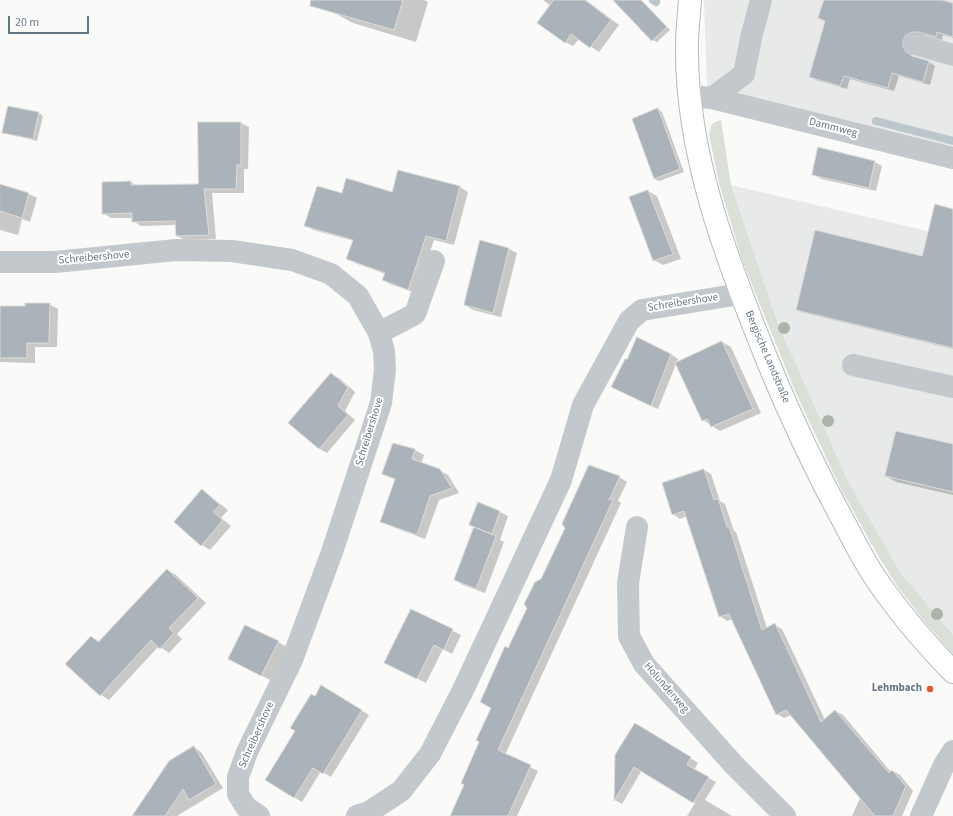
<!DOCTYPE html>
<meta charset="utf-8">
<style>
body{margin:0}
#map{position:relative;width:953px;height:816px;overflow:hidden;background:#fafaf8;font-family:"Source Sans 3",sans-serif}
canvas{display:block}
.scale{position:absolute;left:8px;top:16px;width:81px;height:18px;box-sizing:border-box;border:2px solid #657683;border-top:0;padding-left:5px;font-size:12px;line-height:14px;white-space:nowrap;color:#657683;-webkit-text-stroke:3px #fff;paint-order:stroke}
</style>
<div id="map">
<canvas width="953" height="816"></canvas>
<div class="scale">20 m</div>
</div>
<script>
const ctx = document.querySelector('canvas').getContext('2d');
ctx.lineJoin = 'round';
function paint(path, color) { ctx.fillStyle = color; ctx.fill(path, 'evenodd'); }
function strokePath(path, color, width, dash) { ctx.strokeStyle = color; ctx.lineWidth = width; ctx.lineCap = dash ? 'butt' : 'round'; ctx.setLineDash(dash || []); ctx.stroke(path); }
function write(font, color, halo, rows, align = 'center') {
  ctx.font = font + ' "Source Sans 3",sans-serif'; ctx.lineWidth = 4; ctx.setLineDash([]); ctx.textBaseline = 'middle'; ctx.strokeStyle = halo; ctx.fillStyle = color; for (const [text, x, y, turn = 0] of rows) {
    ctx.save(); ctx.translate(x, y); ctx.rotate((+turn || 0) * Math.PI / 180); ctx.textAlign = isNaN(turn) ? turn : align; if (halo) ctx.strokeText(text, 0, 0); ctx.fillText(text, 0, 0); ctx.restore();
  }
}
paint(new Path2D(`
 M 704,0 L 953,0 L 953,152 L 707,88 Z
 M 731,185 L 953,237 L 953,635 L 900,572 L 847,481 L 778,324 Z`), '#e8e9e9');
paint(new Path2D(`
 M 721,120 L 731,185 L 778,324 L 848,482 L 900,572 L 953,635 L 953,654 L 924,621 L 898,587 L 877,554 L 840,487 L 795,391 L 742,260 L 719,183 L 709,134 L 712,124 L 717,121 Z`), '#dadfd7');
paint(new Path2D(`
 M 335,0 L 424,0 L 428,2 L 416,42 L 353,23 L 331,11 Z
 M 543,0 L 586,0 L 619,25 L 599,52 L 579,39 L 573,46 L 565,42 L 551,6 Z
 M 614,0 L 641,0 L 670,30 L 657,42 L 653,40 Z
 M 825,0 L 939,0 L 953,4 L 953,38 L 943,35 L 942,40 L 925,35 L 919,35 L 909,51 L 912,57 L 929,62 L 935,66 L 930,85 L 899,76 L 894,91 L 850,79 L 847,89 L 816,80 L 810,76 L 826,22 L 820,18 Z
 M 658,109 L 662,112 L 684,172 L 659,181 L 655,179 Z
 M 39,113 L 43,116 L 37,141 L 8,134 L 4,132 Z
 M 241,123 L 249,127 L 248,169 L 244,169 L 244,193 L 212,193 L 216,239 L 185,240 L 177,236 L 176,225 L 141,226 L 133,221 L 133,218 L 111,218 L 103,213 L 131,182 L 137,186 L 199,185 Z
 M 875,162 L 882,166 L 876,191 L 821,179 L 813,174 Z
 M 398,172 L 460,187 L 468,192 L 454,245 L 434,240 L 416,293 L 390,284 L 383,280 L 385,274 L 355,263 L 348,258 L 354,241 L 313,230 L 306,226 L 342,194 L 393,193 Z
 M 0,185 L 29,194 L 37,198 L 30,222 L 22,219 L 18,235 L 0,230 Z
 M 648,191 L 657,196 L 681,259 L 663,265 L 654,260 Z
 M 953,210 L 953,349 L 801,312 L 797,310 L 923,257 Z
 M 509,249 L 517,253 L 501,317 L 473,310 L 465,305 Z
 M 49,304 L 58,309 L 57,347 L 35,347 L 35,363 L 0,362 L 0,307 L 26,307 Z
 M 722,342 L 731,347 L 761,413 L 720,431 L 703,420 Z
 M 671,354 L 678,359 L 658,409 L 619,391 Z
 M 331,374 L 339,378 L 355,392 L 345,411 L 355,420 L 327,453 L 320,449 L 290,423 Z
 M 393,444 L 415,450 L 424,455 L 421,464 L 439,470 L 448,475 L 459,493 L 439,500 L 425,539 L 390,526 L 381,521 L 396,480 L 383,474 Z
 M 953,445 L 953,495 L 896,482 L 886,476 Z
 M 704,470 L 711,474 L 720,501 L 725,504 L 734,531 L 736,532 L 767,628 L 775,625 L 782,629 L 825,720 L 835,711 L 843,715 L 891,772 L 893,771 L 900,775 L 913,791 L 902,816 L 852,816 L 861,796 L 791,715 L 784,718 L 777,714 L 732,619 L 727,621 L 720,616 L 687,516 L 680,519 L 673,514 Z
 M 619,477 L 627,482 L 618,501 L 621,503 L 505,755 L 538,771 L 517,816 L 451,816 L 465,785 L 492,708 L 509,649 L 541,580 Z
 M 202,491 L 210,496 L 228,510 L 221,518 L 231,526 L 210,550 L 202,545 Z
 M 479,503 L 500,512 L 508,516 L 500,540 L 504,542 L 485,593 L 463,585 L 455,580 L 475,528 L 470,525 Z
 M 167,570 L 176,575 L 206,603 L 177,634 L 182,639 L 169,653 L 159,646 L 109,700 L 101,695 L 66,664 L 92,637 L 100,642 Z
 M 411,610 L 461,635 L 452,654 L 443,649 L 426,683 L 394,667 Z
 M 278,642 L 287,647 L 270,680 L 238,664 Z
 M 322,687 L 369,715 L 331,777 L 321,771 L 302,802 L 267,780 Z
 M 643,728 L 698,763 L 694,770 L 716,782 L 705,800 L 732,816 L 687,816 L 695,803 L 642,770 L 622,804 L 615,800 L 616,755 Z
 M 194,747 L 201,752 L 223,788 L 177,816 L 135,816 Z`), '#0003');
strokePath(new Path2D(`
 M 653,0 L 656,2
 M 876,121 L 953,141`), '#bbc7cb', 8);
const building = new Path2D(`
 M 311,0 L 403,0 L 394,30 L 310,6 Z
 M 554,0 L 585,0 L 611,20 L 590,48 L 571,34 L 565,43 L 537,23 Z
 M 613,0 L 641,0 L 667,27 L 652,41 Z
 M 824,0 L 942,0 L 953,3 L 953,37 L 937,32 L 936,37 L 918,32 L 912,32 L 906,35 L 903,41 L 903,47 L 906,52 L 912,56 L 929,61 L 923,82 L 892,73 L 888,88 L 844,76 L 840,86 L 809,77 L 825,21 L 818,18 Z
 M 8,106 L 39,112 L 33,139 L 2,133 Z
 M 658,108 L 680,169 L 654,179 L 632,119 Z
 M 198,122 L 241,122 L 241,165 L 237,165 L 236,189 L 204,189 L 209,235 L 176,236 L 175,221 L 132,222 L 132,213 L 102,214 L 102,182 L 131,181 L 131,185 L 198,184 Z
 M 818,147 L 875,161 L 869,188 L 812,175 Z
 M 398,170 L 460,186 L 446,241 L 426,236 L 408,290 L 382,280 L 385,273 L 346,259 L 353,240 L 304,226 L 317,186 L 342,193 L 346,178 L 392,192 Z
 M 0,184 L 29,193 L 22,218 L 0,211 Z
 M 648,190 L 673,254 L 653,261 L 629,197 Z
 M 935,204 L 953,209 L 953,348 L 796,310 L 815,230 L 922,256 Z
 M 480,240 L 509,248 L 493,313 L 464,305 Z
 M 25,303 L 50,303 L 49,343 L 27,343 L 27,358 L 0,358 L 0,306 L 25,306 Z
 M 637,337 L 671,354 L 651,406 L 611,387 L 625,359 L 627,359 Z
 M 722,341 L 753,409 L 711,427 L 707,419 L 702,421 L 675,363 Z
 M 331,373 L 348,387 L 338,406 L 348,415 L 319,449 L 288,423 Z
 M 896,431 L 953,444 L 953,492 L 885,476 Z
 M 393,443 L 415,449 L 412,459 L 440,469 L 452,488 L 430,496 L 417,535 L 380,522 L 395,479 L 382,474 Z
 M 589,465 L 620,476 L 609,500 L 614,498 L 498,750 L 531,765 L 508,816 L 450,816 L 464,785 L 461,783 L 479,742 L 476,740 L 491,708 L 480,702 L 505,646 L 508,648 L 527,608 L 524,604 L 535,582 L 541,579 L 565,528 L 562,524 Z
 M 704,469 L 714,500 L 718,498 L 727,527 L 729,526 L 762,630 L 775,623 L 821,722 L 835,710 L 889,773 L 892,770 L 906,786 L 893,816 L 875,816 L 786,710 L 776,715 L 729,614 L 719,617 L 684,511 L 672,515 L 662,483 Z
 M 202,489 L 220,505 L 213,512 L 223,520 L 201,546 L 174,522 Z
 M 478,502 L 500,511 L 492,534 L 469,525 Z
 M 474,527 L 496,536 L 476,589 L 454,580 Z
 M 167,569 L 198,598 L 169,628 L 174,633 L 160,649 L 151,640 L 100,696 L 65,664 L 91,636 L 98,642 Z
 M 411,609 L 453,629 L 444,650 L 434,645 L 417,679 L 384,663 Z
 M 245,625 L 279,641 L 261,676 L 228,659 Z
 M 321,685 L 362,710 L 323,774 L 313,768 L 294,798 L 265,780 L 295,731 L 290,728 L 311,694 L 315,696 Z
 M 635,723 L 691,757 L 687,765 L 709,777 L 693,803 L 634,767 L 614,801 L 615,755 Z
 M 194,746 L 216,784 L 189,800 L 183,789 L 165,816 L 132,816 L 169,761 Z`);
paint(building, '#aab3b9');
strokePath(building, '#dcdcda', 1);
const major = new Path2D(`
 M 690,0 C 689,15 687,30 687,44 C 685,153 728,263 768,362 C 791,418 817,473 846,526 C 858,549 870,572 886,593 C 906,621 929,647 953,672`);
strokePath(major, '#b5babe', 24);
strokePath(new Path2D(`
 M 915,44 L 953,55
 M 702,97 L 712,98 L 744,74 L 751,38 L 761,0
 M 712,98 L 953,158
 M 0,262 L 55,262 L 176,250 L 232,251 L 292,260 L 331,274 L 358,296 L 379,333 L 384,351 L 385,369 L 381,403 L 332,552 L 292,660 L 247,752 L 238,777 L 238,794 L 246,807 L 259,816
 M 379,333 L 415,314 L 434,261
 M 853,365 L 953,387
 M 637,527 L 628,583 L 629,636 L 644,664 L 734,765 L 785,816
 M 357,816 L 369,812 L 401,791 L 430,754 L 464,688 L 561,480 L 583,405 L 629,321 L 642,310 L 740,294
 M 921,816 L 944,765 L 953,751`), '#c3c8cc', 22);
strokePath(major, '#fff', 22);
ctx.fillStyle = '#aab4a7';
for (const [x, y] of [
 [784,328],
 [828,421],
 [937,614]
]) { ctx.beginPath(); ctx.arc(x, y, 6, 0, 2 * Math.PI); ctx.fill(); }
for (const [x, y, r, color] of [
 [930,689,4,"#e4572e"]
]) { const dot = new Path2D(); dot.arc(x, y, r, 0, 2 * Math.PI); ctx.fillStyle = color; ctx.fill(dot); strokePath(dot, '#fff', 1.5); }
write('11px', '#657683', '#fff', [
 ["Dammweg",833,128,14],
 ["Schreibershove",94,258,-5],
 ["Schreibershove",683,303,-9],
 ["Bergische Landstraße",767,357,67],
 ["Schreibershove",370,432,-73],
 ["Holunderweg",666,688,49],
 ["Schreibershove",257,735,-66]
]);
write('bold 11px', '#657683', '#fff', [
 ["Lehmbach",922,689]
], 'right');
</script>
